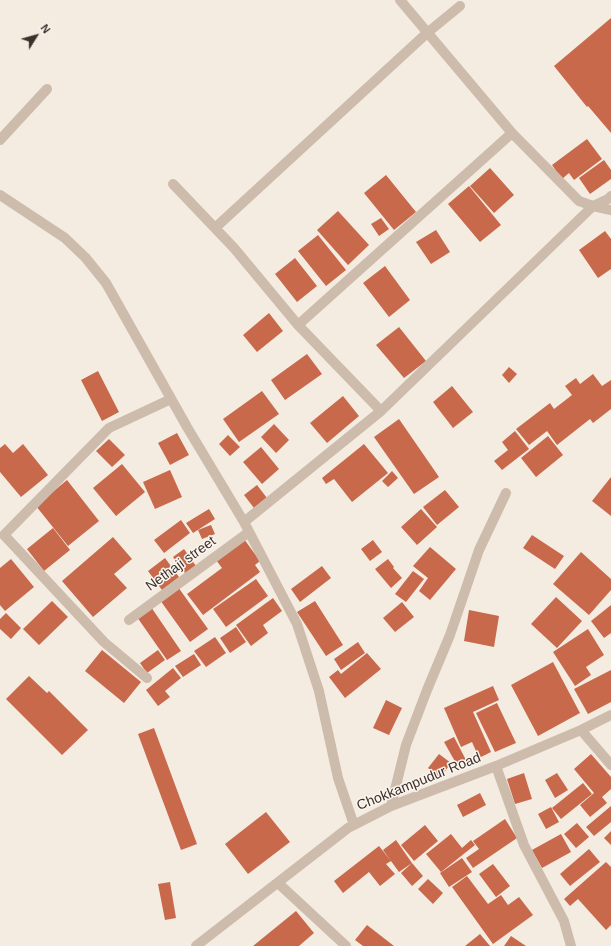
<!DOCTYPE html>
<style>
body{margin:0}
#map{position:relative;width:611px;height:946px;overflow:hidden;background:#f4ebe1;font-family:Arial,sans-serif}
canvas{display:block}
.north{position:absolute;left:16px;top:16px;width:40px;height:40px;-webkit-text-stroke:3px #fbf5ee;paint-order:stroke;rotate:53deg;font-size:11px;font-weight:700;line-height:16px;text-align:center;color:#3b302b}
.north::after{content:'';display:block;margin:auto;width:14px;height:18px;background:#3b302b;clip-path:polygon(50% 0,100% 100%,50% 72%,0 100%)}
</style>
<div id="map">
<canvas width="611" height="946"></canvas>
<div class="north">N</div>
</div>
<script>
const ctx = document.querySelector('canvas').getContext('2d');
ctx.lineJoin = 'round';
function paint(path, color) { ctx.fillStyle = color; ctx.fill(path, 'evenodd'); }
function strokePath(path, color, width, dash) { ctx.strokeStyle = color; ctx.lineWidth = width; ctx.lineCap = dash ? 'butt' : 'round'; ctx.setLineDash(dash || []); ctx.stroke(path); }
function write(font, color, halo, rows, align = 'center') {
  ctx.font = font + ' Arial,sans-serif'; ctx.lineWidth = 3; ctx.setLineDash([]); ctx.textBaseline = 'middle'; ctx.strokeStyle = halo; ctx.fillStyle = color; for (const [text, x, y, turn = 0] of rows) {
    ctx.save(); ctx.translate(x, y); ctx.rotate((+turn || 0) * Math.PI / 180); ctx.textAlign = isNaN(turn) ? turn : align; if (halo) ctx.strokeText(text, 0, 0); ctx.fillText(text, 0, 0); ctx.restore();
  }
}
paint(new Path2D(`
 M 611,18 L 611,133 L 588,106 L 587,107 L 554,66 Z
 M 587,139 L 602,159 L 574,180 L 569,173 L 562,179 L 552,165 Z
 M 604,160 L 611,170 L 611,179 L 590,194 L 579,178 Z
 M 490,168 L 514,195 L 494,213 L 470,186 Z
 M 386,175 L 416,212 L 394,230 L 364,193 Z
 M 469,186 L 501,225 L 480,242 L 448,204 Z
 M 338,211 L 369,245 L 348,265 L 317,230 Z
 M 381,218 L 389,229 L 379,236 L 371,224 Z
 M 436,230 L 450,252 L 431,264 L 416,242 Z
 M 605,231 L 611,239 L 611,269 L 598,278 L 579,250 Z
 M 318,235 L 346,270 L 326,286 L 298,251 Z
 M 295,258 L 317,286 L 297,302 L 275,274 Z
 M 385,266 L 410,300 L 389,317 L 363,283 Z
 M 269,313 L 283,331 L 257,352 L 243,335 Z
 M 399,327 L 426,361 L 404,378 L 376,345 Z
 M 307,354 L 322,374 L 285,400 L 271,380 Z
 M 509,367 L 517,374 L 509,383 L 502,375 Z
 M 98,371 L 119,412 L 102,421 L 81,380 Z
 M 593,374 L 602,386 L 611,380 L 611,409 L 593,423 L 590,419 L 557,445 L 547,431 L 529,445 L 516,429 L 550,403 L 554,409 L 572,395 L 565,386 L 576,378 L 580,384 Z
 M 452,386 L 473,412 L 453,428 L 433,402 Z
 M 262,391 L 279,414 L 239,442 L 223,419 Z
 M 343,396 L 359,416 L 327,443 L 310,423 Z
 M 399,419 L 439,477 L 414,494 L 374,437 Z
 M 274,424 L 289,440 L 276,453 L 261,437 Z
 M 515,431 L 529,449 L 502,470 L 494,461 L 508,450 L 502,442 Z
 M 177,433 L 189,455 L 170,465 L 158,443 Z
 M 228,435 L 240,447 L 230,456 L 219,444 Z
 M 548,436 L 563,455 L 536,477 L 521,458 Z
 M 109,439 L 125,455 L 112,467 L 96,451 Z
 M 5,444 L 13,453 L 23,444 L 48,475 L 21,497 L 0,472 L 0,448 Z
 M 364,444 L 388,473 L 352,502 L 334,479 L 326,484 L 322,478 Z
 M 261,447 L 279,469 L 262,484 L 243,462 Z
 M 122,464 L 145,492 L 116,516 L 93,488 Z
 M 170,470 L 182,497 L 155,509 L 143,482 Z
 M 392,471 L 398,478 L 388,487 L 382,481 Z
 M 611,477 L 611,516 L 592,501 Z
 M 67,480 L 99,521 L 68,546 L 36,506 Z
 M 257,485 L 267,498 L 254,508 L 244,495 Z
 M 445,490 L 459,507 L 437,525 L 423,507 Z
 M 209,509 L 215,519 L 193,533 L 186,523 Z
 M 421,509 L 437,527 L 417,545 L 401,527 Z
 M 181,520 L 190,533 L 164,553 L 154,540 Z
 M 211,525 L 215,534 L 202,539 L 198,530 Z
 M 53,528 L 70,550 L 44,571 L 27,549 Z
 M 532,535 L 564,556 L 555,569 L 523,548 Z
 M 113,537 L 132,559 L 114,574 L 127,588 L 93,617 L 62,581 Z
 M 244,539 L 260,561 L 255,565 L 260,572 L 203,615 L 187,594 L 222,568 L 216,560 Z
 M 373,540 L 382,552 L 370,561 L 361,549 Z
 M 430,547 L 456,569 L 430,600 L 419,591 L 428,578 L 413,566 Z
 M 184,549 L 196,566 L 185,573 L 173,557 Z
 M 581,552 L 611,579 L 611,590 L 589,615 L 553,584 Z
 M 165,558 L 179,577 L 162,590 L 148,571 Z
 M 11,559 L 34,587 L 5,611 L 0,605 L 0,568 Z
 M 388,559 L 394,567 L 393,568 L 402,578 L 391,588 L 375,569 Z
 M 322,566 L 331,578 L 300,602 L 291,589 Z
 M 413,571 L 424,579 L 406,602 L 395,594 Z
 M 256,579 L 268,596 L 226,627 L 213,609 Z
 M 178,587 L 208,629 L 190,642 L 160,600 Z
 M 556,597 L 582,621 L 557,648 L 531,624 Z
 M 273,598 L 282,611 L 263,625 L 268,633 L 251,646 L 236,625 Z
 M 52,601 L 68,617 L 39,645 L 23,629 Z
 M 315,601 L 343,645 L 326,656 L 297,612 Z
 M 402,602 L 414,617 L 395,632 L 383,618 Z
 M 611,605 L 611,633 L 604,638 L 591,621 Z
 M 151,607 L 181,651 L 167,660 L 137,617 Z
 M 469,610 L 499,616 L 494,647 L 464,641 Z
 M 6,613 L 21,628 L 11,639 L 0,629 L 0,619 Z
 M 236,627 L 246,642 L 230,653 L 220,638 Z
 M 588,629 L 604,655 L 586,667 L 591,675 L 575,686 L 553,652 Z
 M 215,637 L 226,653 L 206,667 L 194,651 Z
 M 358,642 L 365,653 L 341,670 L 334,659 Z
 M 102,650 L 141,682 L 124,703 L 85,671 Z
 M 158,650 L 165,660 L 147,673 L 140,663 Z
 M 367,653 L 381,669 L 345,698 L 329,677 L 338,670 L 341,674 Z
 M 194,654 L 201,665 L 183,677 L 175,666 Z
 M 553,662 L 580,713 L 538,736 L 511,685 Z
 M 173,668 L 181,678 L 165,691 L 170,697 L 158,706 L 146,690 Z
 M 611,670 L 611,702 L 588,714 L 574,689 Z
 M 29,676 L 47,693 L 49,691 L 88,730 L 62,755 L 6,699 Z
 M 493,686 L 499,700 L 473,712 L 491,752 L 479,758 L 472,742 L 461,747 L 444,708 Z
 M 386,700 L 402,708 L 389,735 L 373,728 Z
 M 497,703 L 516,743 L 495,752 L 476,713 Z
 M 154,728 L 197,844 L 181,850 L 138,734 Z
 M 454,737 L 466,760 L 457,765 L 444,742 Z
 M 439,754 L 451,763 L 440,778 L 428,768 Z
 M 591,754 L 611,777 L 611,789 L 602,797 L 607,803 L 590,817 L 580,805 L 594,793 L 574,769 Z
 M 524,773 L 532,799 L 515,804 L 507,779 Z
 M 557,773 L 568,790 L 555,798 L 545,780 Z
 M 583,783 L 592,794 L 561,819 L 552,808 Z
 M 480,793 L 486,805 L 463,817 L 457,805 Z
 M 611,806 L 611,822 L 594,836 L 586,827 Z
 M 551,807 L 559,822 L 546,829 L 538,814 Z
 M 266,812 L 290,842 L 248,874 L 225,844 Z
 M 505,819 L 517,838 L 473,868 L 466,858 L 479,849 L 473,841 Z
 M 577,823 L 589,837 L 576,848 L 564,834 Z
 M 425,825 L 438,841 L 414,861 L 401,845 Z
 M 611,831 L 611,845 L 604,838 Z
 M 451,834 L 462,848 L 471,840 L 475,845 L 441,872 L 426,854 Z
 M 561,834 L 571,852 L 542,868 L 532,850 Z
 M 396,840 L 412,863 L 399,872 L 383,850 Z
 M 379,846 L 391,861 L 386,864 L 395,874 L 380,886 L 369,872 L 343,893 L 334,881 Z
 M 589,849 L 600,862 L 570,886 L 560,874 Z
 M 462,858 L 472,872 L 449,887 L 440,873 Z
 M 606,862 L 611,867 L 611,925 L 606,930 L 578,899 L 570,906 L 564,899 Z
 M 412,863 L 423,876 L 412,886 L 401,873 Z
 M 493,864 L 510,886 L 496,897 L 479,874 Z
 M 467,876 L 488,904 L 501,895 L 508,905 L 519,897 L 533,915 L 493,944 L 452,887 Z
 M 428,879 L 443,893 L 433,904 L 418,889 Z
 M 170,882 L 176,918 L 165,920 L 158,884 Z
 M 296,911 L 314,933 L 299,946 L 253,946 Z
 M 367,925 L 394,946 L 363,946 L 355,940 Z
 M 480,934 L 490,946 L 465,946 Z
 M 511,936 L 526,946 L 504,946 Z`), '#c8694b');
strokePath(new Path2D(`
 M 400,0 L 512,133 L 579,201 L 593,206 L 611,210
 M 0,140 L 47,89
 M 173,184 L 234,248 L 298,325 L 381,411
 M 0,195 L 65,238 L 85,257 L 106,283 L 187,427 L 244,522 L 297,624 L 319,691 L 338,778 L 354,825
 M 215,228 L 427,33 L 460,6
 M 298,325 L 512,133
 M 244,522 L 381,411 L 593,206 L 608,199 L 611,196
 M 129,620 L 249,532
 M 147,678 L 104,642 L 4,535 L 109,428 L 171,399
 M 581,730 L 611,765
 M 496,766 L 524,845 L 564,921 L 571,946
 M 391,806 L 406,745 L 427,690 L 450,635 L 479,550 L 506,493
 M 278,883 L 346,946
 M 196,946 L 348,828 L 391,806 L 496,766 L 581,730 L 611,715`), '#cdbbac', 10);
write('14px', '#3b302b', '#fbf5ee', [
 ["Nethaji street",181,564,-36],
 ["Chokkampudur Road",419,782,-22]
]);
</script>
